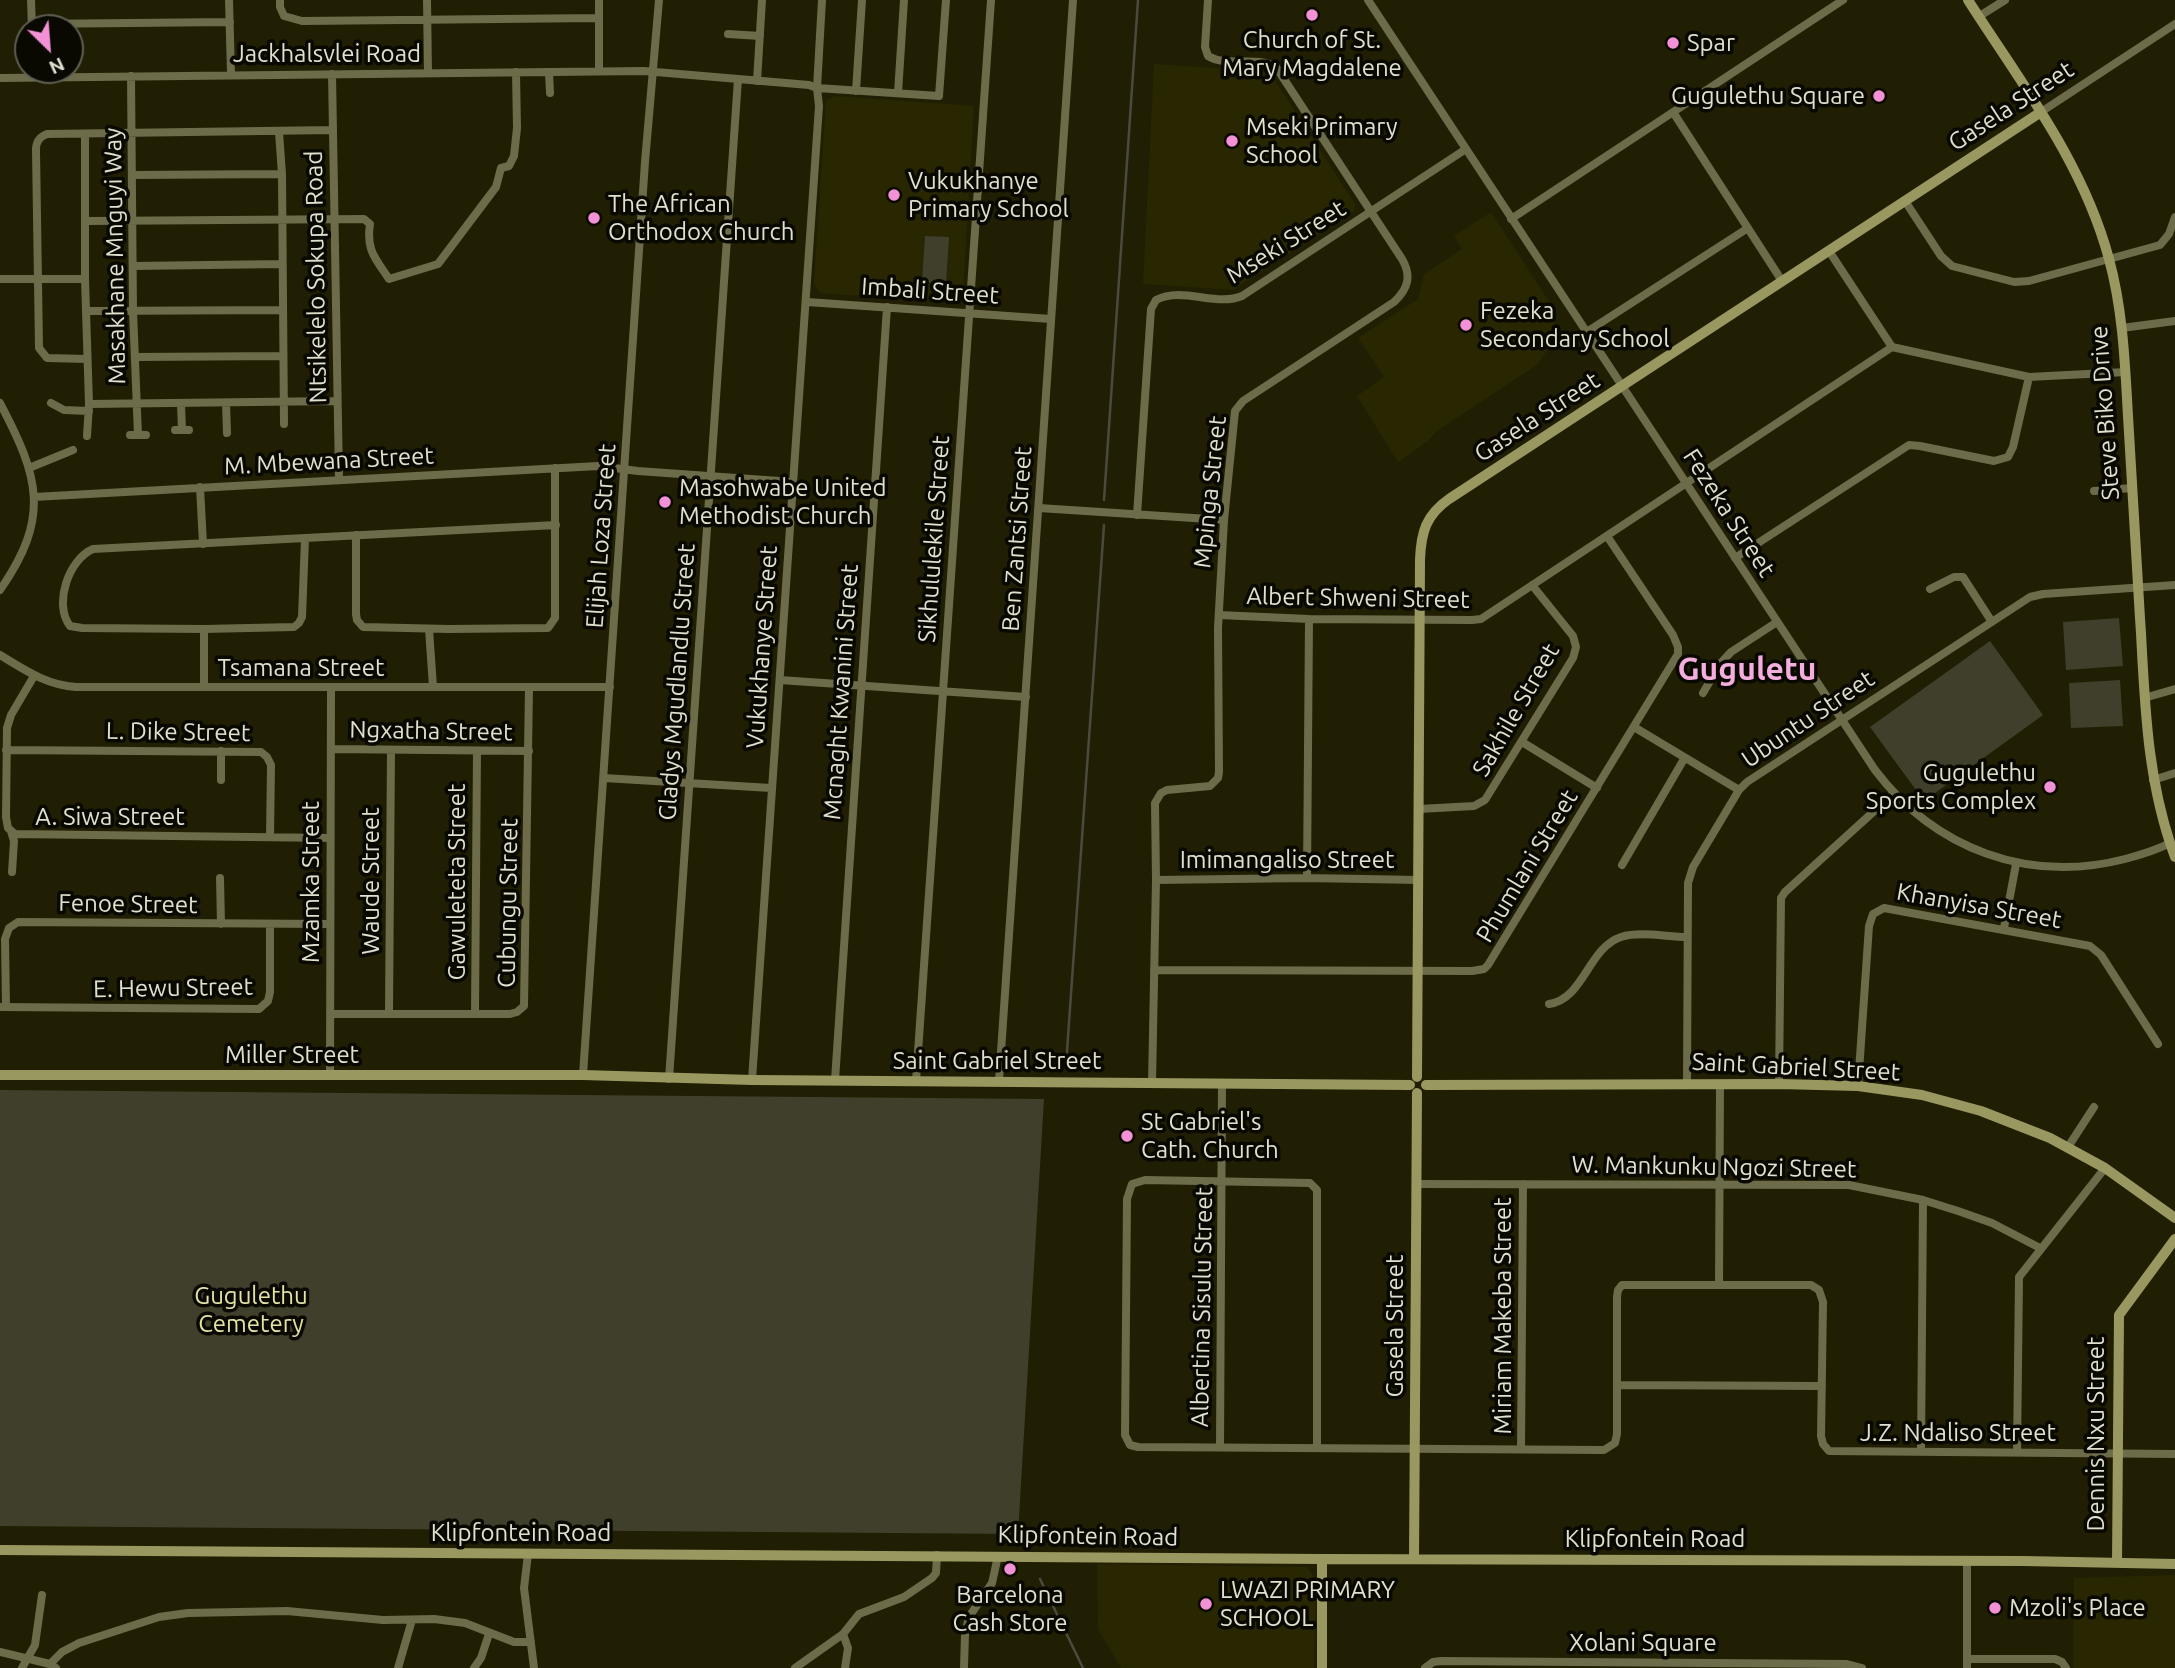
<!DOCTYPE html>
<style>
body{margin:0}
#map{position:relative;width:2175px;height:1668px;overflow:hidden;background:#201f03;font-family:Ubuntu,sans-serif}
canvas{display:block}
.north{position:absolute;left:14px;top:14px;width:70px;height:70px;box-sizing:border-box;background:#090801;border:2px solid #5f5e53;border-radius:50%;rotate:155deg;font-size:19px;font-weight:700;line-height:28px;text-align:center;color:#e0e0cf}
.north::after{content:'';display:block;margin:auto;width:24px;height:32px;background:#f391d6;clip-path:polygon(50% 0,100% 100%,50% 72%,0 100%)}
</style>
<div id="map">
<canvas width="2175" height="1668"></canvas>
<div class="north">N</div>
</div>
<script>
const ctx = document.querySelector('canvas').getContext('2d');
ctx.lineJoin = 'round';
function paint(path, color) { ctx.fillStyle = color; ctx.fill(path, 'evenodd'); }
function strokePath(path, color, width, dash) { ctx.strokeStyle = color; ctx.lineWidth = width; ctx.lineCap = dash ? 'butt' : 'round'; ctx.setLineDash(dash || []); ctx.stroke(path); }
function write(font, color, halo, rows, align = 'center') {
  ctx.font = font + ' Ubuntu,sans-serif'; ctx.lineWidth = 7; ctx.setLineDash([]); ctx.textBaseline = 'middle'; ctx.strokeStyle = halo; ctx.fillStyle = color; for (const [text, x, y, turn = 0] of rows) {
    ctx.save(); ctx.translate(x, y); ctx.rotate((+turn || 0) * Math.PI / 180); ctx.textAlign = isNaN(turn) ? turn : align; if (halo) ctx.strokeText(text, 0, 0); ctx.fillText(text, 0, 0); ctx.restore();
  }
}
paint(new Path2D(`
 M 1154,64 L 1262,71 L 1274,79 L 1355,204 L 1354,211 L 1233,290 L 1143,284 Z
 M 835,96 L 974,106 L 963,293 L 958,303 L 820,293 L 814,284 L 826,100 Z
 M 1491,212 L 1556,312 L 1550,346 L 1538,364 L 1437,431 L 1428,441 L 1398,462 L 1357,396 L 1384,377 L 1358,338 L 1418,299 L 1424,274 L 1462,249 L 1454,236 Z
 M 1097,1564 L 1307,1567 L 1316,1579 L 1314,1668 L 1121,1668 L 1098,1629 Z
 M 2175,1575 L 2175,1668 L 2073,1668 L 2074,1578 Z`), '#282702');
paint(new Path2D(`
 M 925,236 L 949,237 L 946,284 L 922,282 Z
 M 2119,618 L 2123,666 L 2066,670 L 2063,622 Z
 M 1990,641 L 2043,715 L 1924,801 L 1870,727 Z
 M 2120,680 L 2123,726 L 2071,728 L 2069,683 Z
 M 0,1090 L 1044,1099 L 1018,1534 L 0,1526 Z`), '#3f3f2b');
strokePath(new Path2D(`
 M 1104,500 L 1138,0
 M 1066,1065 L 1104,525
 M 1040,1579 L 1083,1668`), '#4c4a3e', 2.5);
strokePath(new Path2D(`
 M 31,0 L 32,28
 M 229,0 L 231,74
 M 280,0 L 280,7 L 284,16 L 302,21 L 598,18
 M 427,0 L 428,73
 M 599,0 L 599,71
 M 822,0 L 817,88 L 939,96 L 946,0
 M 1368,0 L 1875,770 C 1935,849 2028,884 2125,859 C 2140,855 2155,851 2170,843
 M 1978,17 L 2005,0
 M 32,24 L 230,22
 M 728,34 L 760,36
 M 549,72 L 550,93
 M 332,74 L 339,479
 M 131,76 L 133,311 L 138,435
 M 0,78 L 644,71 L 809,85 L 817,88 L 819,106 L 752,1080
 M 757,81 L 762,0
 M 856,91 L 862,0
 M 898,93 L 904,0
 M 1673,112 L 1782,281
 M 2041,112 L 2175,24
 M 279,132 L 282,174 L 284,424
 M 85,134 L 85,279 L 89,404 L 87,436
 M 132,175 L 282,174
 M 1905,201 L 1941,256 L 1952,266 L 2014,282 L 2029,281 L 2160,245 L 2169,234 L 2175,217
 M 1511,219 L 1843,0
 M 86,221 L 364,219 L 370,224 C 366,250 375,258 389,279 L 438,264 L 496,187 L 501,168 L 509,166 L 514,156 L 517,128 L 516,72
 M 1829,251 L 1892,347
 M 133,266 L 282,264
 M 0,279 L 85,279
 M 807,302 L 1051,319
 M 88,311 L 282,310
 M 2122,328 L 2175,321
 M 1585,333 L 1748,228
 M 136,357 L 283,356
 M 87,359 L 47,358 L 39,348 L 36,150 C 36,142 39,137 47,134 L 333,130
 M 0,403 C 39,477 51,517 0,590
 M 51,403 L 64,410 L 89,411
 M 226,403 L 227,433
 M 89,404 L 336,401
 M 181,404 L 182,430
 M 175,430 L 189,430
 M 130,435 L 146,435
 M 29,468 L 73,450
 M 200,487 L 203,544
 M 2094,491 L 2132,488
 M 34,497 L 598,466 L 638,471 L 793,482
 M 1039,508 L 1224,520
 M 1137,515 L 1151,309 L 1156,300 C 1182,286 1216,307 1242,296 L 1466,149
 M 356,535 L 356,614 L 357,620 L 363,627 L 449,629 L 548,628 L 555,618 L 555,468
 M 305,539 L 302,617 L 299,623 L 294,627 L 204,629 L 82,628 L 70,626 C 53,604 69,559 93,549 L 556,525
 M 1735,558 L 1909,445 L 1920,446 L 1994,461 L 2008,457 L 2013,447 L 2029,377
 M 1930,589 L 1954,577 L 1963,577 L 1992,622
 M 1219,615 L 1309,619 L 1472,620 L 1481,619 L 1892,347 L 2029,377 L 2126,372
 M 204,629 L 204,687
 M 429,629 L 433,687
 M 0,655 C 25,670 46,685 76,687 L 610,687
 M 34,676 L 11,715 L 7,728 L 6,817 L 8,828 L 15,834 L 330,838
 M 780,680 L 1026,697
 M 1703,693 L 1720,664 L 1731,652 L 1777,622
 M 2144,698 L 2175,689
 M 1634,727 L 1739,790
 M 1522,742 L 1597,788
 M 332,749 L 529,751
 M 6,750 L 261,752 L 267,757 L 271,765 L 270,837
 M 221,751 L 221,780
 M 604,778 L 771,788
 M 2153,780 L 2175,773
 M 1419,809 L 1474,806 L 1485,800 L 1573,658 L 1576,647 L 1573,636 L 1532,585
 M 11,831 L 14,841 L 12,872
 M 1622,865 L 1684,759
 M 220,878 L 221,924
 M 1307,878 L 1309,619
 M 1156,880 L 1307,878 L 1419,880
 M 2004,928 L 2016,864
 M 1154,970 L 1472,971 L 1484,969 L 1488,965 L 1678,654 L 1678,647 L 1673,635 L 1607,536
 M 1549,1004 C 1584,999 1588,948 1621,937 C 1640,931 1667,937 1687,937
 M 0,1007 L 259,1009 L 268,1001 L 270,992 L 270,925
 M 6,1007 L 5,939 L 9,928 L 18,922 L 329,924
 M 389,1012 L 391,750
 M 475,1013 L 477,751
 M 331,1014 L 510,1014 L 517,1012 L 524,1006 L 529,688
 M 583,1075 L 645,162 L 659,0
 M 330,1076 L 331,688
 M 669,1079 L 738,79
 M 835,1080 L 887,307
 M 916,1081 L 991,0
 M 999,1081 L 1073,0
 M 1152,1083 L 1156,880 L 1155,803 L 1161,793 L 1167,790 L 1210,786 L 1218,778 L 1219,772 L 1218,628 L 1224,520 L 1235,411 L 1243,401 L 1394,302 C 1408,289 1412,276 1402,259 L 1276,67 C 1256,55 1228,68 1208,56 L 1205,47 L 1208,0
 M 1687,1083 L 1688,883 L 1693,867 L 1739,790 L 1747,782 L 2030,597 L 2043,594 L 2175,585
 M 1779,1084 L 1781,898 L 1785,892 L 1893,794
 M 1858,1086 L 1869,926 L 1873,914 L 1884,908 L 2090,946 L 2101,955 L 2158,1044
 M 2068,1147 L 2094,1107
 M 1417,1184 L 1849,1185 L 1923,1200 L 1958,1211 L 1992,1223 L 2040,1248
 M 1719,1285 L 1720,1085
 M 1617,1385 L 1822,1386
 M 1220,1447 L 1222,1083
 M 1317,1448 L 1317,1190 L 1310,1183 L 1145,1180 L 1132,1184 L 1127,1199 L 1125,1435 L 1130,1445 L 1138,1447 L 1604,1450 L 1615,1443 L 1617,1434 L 1617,1297 L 1618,1290 L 1622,1285 L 1811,1285 L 1819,1290 L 1823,1302 L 1821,1436 L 1823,1444 L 1829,1451 L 2175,1454
 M 1521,1449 L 1523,1184
 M 1921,1451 L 1923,1200
 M 2017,1452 L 2019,1277 L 2105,1168
 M 528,1554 L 524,1588 L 534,1668
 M 0,1652 L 50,1664 L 56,1668
 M 1967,1659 L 2055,1659 L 2062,1662 L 2066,1668
 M 50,1664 L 62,1652 L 79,1643 L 159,1617 L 188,1613 L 287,1611 L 383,1620 L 434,1619 L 465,1623 L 514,1642 L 531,1642
 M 22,1668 L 35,1645 L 42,1595
 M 398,1668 L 412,1620
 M 474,1668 L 481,1658 L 489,1634
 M 795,1668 L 843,1634
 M 845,1668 L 848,1648 L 843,1634 L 859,1614 L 904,1597 L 932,1578 L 936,1573 L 937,1555
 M 964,1668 L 965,1634 L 969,1617 L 992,1583 L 998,1556
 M 1425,1668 L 1433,1662 L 1441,1661 L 1847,1664 L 1862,1668
 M 1967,1668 L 1967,1561`), '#6c6b4a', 8);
strokePath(new Path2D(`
 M 1968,0 C 2021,83 2083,162 2109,259 C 2123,310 2125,364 2128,416 C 2132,489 2136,561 2141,633 C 2145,710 2148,785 2175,857
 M 0,1075 L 583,1075 L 752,1080 L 1410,1085
 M 1417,1077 L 1420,560 C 1421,532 1426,515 1449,499 L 2041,112
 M 1426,1085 L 1779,1084 L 1858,1086 L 1922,1095 L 1981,1111 L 2050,1138 L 2105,1168 L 2175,1218
 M 0,1550 L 1322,1559 L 2023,1561 L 2175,1564
 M 1414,1559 L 1417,1093
 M 2117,1563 L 2119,1315 L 2175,1239
 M 1322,1668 L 1322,1559`), '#9a9861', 10);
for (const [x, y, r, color] of [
 [1312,15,7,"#f391d6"],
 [1673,43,7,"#f391d6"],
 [1879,96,7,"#f391d6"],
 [1232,141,7,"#f391d6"],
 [894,195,7,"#f391d6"],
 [594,218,7,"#f391d6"],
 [1466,325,7,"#f391d6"],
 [665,502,7,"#f391d6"],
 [2050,787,7,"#f391d6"],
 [1127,1136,7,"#f391d6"],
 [1010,1569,7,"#f391d6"],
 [1206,1604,7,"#f391d6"],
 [1995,1608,7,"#f391d6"]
]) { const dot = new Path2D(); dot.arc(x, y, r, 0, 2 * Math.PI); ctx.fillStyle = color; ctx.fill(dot); strokePath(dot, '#090801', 2.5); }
write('24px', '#e0e0cf', '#090801', [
 ["Church of St.",1312,40,"center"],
 ["Mary Magdalene",1312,68,"center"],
 ["Spar",1687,43],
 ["Gugulethu Square",1865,96,"right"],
 ["Mseki Primary",1246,127],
 ["School",1246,155],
 ["Vukukhanye",908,181],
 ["Primary School",908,209],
 ["The African",608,204],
 ["Orthodox Church",608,232],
 ["Fezeka",1480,311],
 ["Secondary School",1480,339],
 ["Masohwabe United",679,488],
 ["Methodist Church",679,516],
 ["Gugulethu",2036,773,"right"],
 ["Sports Complex",2036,801,"right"],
 ["St Gabriel's",1141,1122],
 ["Cath. Church",1141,1150],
 ["LWAZI PRIMARY",1220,1590],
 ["SCHOOL",1220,1618],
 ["Barcelona",1010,1595,"center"],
 ["Cash Store",1010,1623,"center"],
 ["Mzoli's Place",2009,1608]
], 'left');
write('24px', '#e0e0cf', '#090801', [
 ["Jackhalsvlei Road",327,54],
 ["Gasela Street",2011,106,-33],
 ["Mseki Street",1286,242,-32],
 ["Masakhane Mnguyi Way",115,256,-91],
 ["Ntsikelelo Sokupa Road",316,277,-91],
 ["Imbali Street",930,291,4],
 ["Steve Biko Drive",2105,413,-94],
 ["Gasela Street",1537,417,-33],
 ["M. Mbewana Street",329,461,-3],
 ["Mpinga Street",1210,492,-84],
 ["Fezeka Street",1729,513,57],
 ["Elijah Loza Street",601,536,-86],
 ["Sikhululekile Street",934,539,-86],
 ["Ben Zantsi Street",1017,539,-86],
 ["Albert Shweni Street",1358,598,1],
 ["Vukukhanye Street",762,647,-86],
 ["Tsamana Street",301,668],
 ["Gladys Mgudlandlu Street",677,682,-86],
 ["Mcnaght Kwanini Street",841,692,-86],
 ["Sakhile Street",1516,710,-60],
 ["Ubuntu Street",1808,719,-34],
 ["Ngxatha Street",431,731,1],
 ["L. Dike Street",178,732,1],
 ["A. Siwa Street",110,817],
 ["Imimangaliso Street",1287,860],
 ["Phumlani Street",1527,866,-59],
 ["Waude Street",371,881,-90],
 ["Mzamka Street",311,882,-90],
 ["Gawuleteta Street",457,882,-90],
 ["Cubungu Street",508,903,-89],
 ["Fenoe Street",128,904,1],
 ["Khanyisa Street",1979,906,10],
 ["E. Hewu Street",173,988,-1],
 ["Miller Street",292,1055],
 ["Saint Gabriel Street",997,1061],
 ["Saint Gabriel Street",1796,1067,3],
 ["W. Mankunku Ngozi Street",1714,1167,1],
 ["Albertina Sisulu Street",1202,1307,-89],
 ["Miriam Makeba Street",1503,1316,-90],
 ["Gasela Street",1395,1326,-90],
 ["J.Z. Ndaliso Street",1958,1433],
 ["Dennis Nxu Street",2096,1434,-90],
 ["Klipfontein Road",521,1533],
 ["Klipfontein Road",1088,1536,1],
 ["Klipfontein Road",1655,1539],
 ["Xolani Square",1643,1643]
]);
write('24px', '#e4e3a5', '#090801', [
 ["Gugulethu",251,1296],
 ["Cemetery",251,1324]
]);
write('bold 32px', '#f3aedd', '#090801', [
 ["Guguletu",1747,669]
]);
</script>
